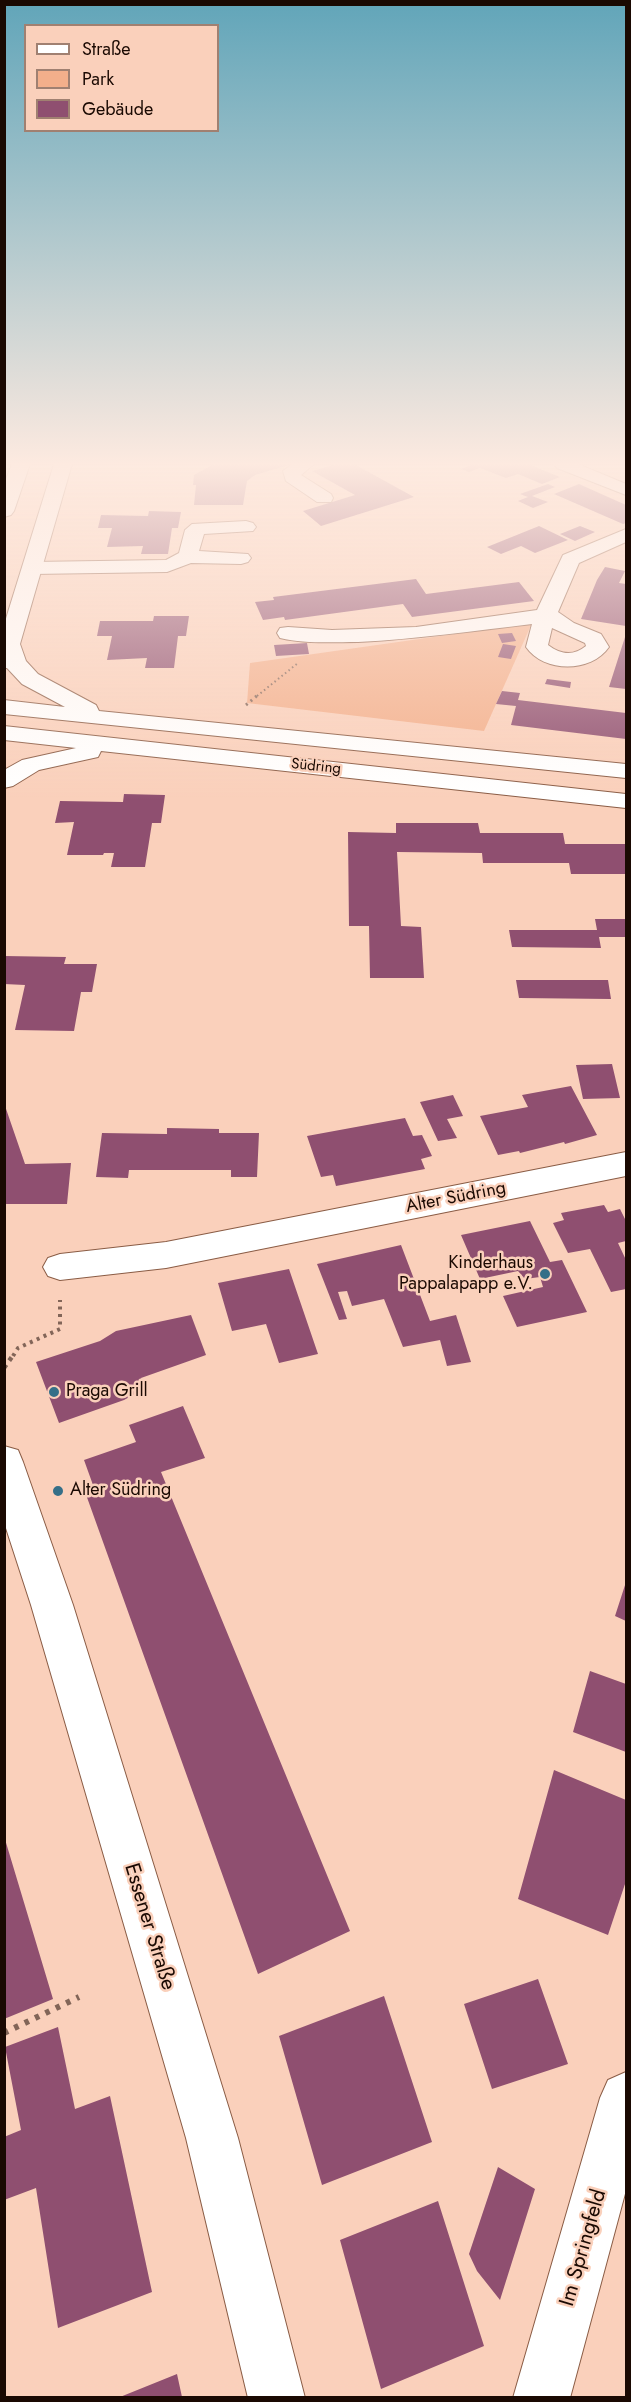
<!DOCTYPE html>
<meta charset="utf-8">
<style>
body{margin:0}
#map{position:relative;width:631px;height:2402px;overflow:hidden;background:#fad0bb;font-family:Jost,sans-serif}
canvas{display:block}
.frame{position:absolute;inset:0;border:6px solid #1a0902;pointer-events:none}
.legend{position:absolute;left:24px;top:24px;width:195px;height:108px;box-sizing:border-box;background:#fad0bb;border:2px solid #a08071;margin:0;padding:8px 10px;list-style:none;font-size:18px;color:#1a0902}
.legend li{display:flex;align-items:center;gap:12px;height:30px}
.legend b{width:30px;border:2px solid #a08071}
</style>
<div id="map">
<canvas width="631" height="2402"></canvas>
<div class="frame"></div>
<ul class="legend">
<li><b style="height:8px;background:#fff"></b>Straße</li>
<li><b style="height:16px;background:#f3af8b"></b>Park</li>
<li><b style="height:16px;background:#8f4f70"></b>Gebäude</li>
</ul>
</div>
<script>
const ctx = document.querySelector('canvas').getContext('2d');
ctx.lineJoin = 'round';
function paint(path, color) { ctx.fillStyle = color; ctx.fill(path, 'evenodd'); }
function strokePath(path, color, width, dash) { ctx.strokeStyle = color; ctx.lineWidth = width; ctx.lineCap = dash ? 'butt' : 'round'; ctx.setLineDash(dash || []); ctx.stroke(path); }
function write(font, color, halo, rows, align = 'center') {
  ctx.font = font + ' Jost,sans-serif'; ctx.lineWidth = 5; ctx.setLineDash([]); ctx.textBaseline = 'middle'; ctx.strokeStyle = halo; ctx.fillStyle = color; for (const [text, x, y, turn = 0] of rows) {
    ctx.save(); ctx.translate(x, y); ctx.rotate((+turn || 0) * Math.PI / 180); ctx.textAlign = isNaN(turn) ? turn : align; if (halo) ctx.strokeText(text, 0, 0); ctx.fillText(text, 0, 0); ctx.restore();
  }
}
paint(new Path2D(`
 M 532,623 L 484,731 L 247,703 L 250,663 Z`), '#f3af8b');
paint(new Path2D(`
 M 214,464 L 292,464 L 255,475 L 247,481 L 243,505 L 194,505 L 196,485 L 193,485 L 194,475 Z
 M 331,464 L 354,464 L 414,497 L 321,526 L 303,511 L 355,495 L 312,471 L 333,465 Z
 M 474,464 L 528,464 L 560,477 L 542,484 L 518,474 L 506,478 L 480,468 L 469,472 L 461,469 Z
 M 548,484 L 555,487 L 532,496 L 548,502 L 533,508 L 518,501 L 528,497 L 520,494 Z
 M 579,484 L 626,505 L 626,523 L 623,524 L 554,494 Z
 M 149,511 L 181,512 L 178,528 L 172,528 L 168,554 L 141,554 L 143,546 L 107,547 L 112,528 L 98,528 L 101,515 L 148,516 Z
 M 539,526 L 568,540 L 535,553 L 521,546 L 501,554 L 487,547 Z
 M 580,526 L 595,532 L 575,541 L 560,534 Z
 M 605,567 L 625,571 L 619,583 L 626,584 L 626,626 L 581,619 L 597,580 Z
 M 416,579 L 426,594 L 519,582 L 534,601 L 412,617 L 403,604 L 285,620 L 284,617 L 263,620 L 255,602 L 274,600 L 273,597 Z
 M 154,616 L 189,616 L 186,636 L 178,636 L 174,668 L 145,668 L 147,658 L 107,660 L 112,636 L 97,636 L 100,621 L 153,621 Z
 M 512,633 L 516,641 L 502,643 L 498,634 Z
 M 625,637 L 626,637 L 626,689 L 609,687 Z
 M 307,643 L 309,654 L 276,656 L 274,645 Z
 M 503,644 L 516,646 L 511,659 L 498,657 Z
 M 547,679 L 571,682 L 570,688 L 545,684 Z
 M 502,691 L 520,693 L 518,700 L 626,713 L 626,739 L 511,725 L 516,706 L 496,704 Z
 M 124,794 L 165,795 L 161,823 L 152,823 L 145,867 L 111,867 L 114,853 L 104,853 L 103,855 L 67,855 L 74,822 L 55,823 L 60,801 L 123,802 Z
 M 396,823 L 478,823 L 480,833 L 563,833 L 565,844 L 626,844 L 626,874 L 571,874 L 569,863 L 483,863 L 482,853 L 397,852 L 401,926 L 421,927 L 424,978 L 370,978 L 369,926 L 349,926 L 348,832 L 396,833 Z
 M 595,919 L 625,919 L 626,937 L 599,937 L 601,948 L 512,947 L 509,930 L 597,930 Z
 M 4,956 L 66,957 L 64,964 L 97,964 L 92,992 L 81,992 L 74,1031 L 15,1030 L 25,985 L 4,984 Z
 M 516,980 L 608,980 L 611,999 L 519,998 Z
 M 612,1064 L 620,1098 L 583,1099 L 576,1065 Z
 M 571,1086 L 597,1135 L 565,1144 L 564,1142 L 520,1153 L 519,1151 L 498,1155 L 480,1116 L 528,1107 L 522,1095 Z
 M 453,1095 L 463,1116 L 447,1119 L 457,1138 L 438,1141 L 420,1102 Z
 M 4,1103 L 25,1164 L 71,1163 L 67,1204 L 4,1204 Z
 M 405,1118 L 413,1136 L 422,1135 L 432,1156 L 421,1159 L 425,1169 L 336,1186 L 333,1175 L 321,1177 L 307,1136 Z
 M 167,1128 L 219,1129 L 219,1133 L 259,1133 L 257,1177 L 231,1177 L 231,1170 L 129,1170 L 128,1178 L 96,1177 L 102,1133 L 167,1134 Z
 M 604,1205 L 608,1212 L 620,1209 L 626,1221 L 626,1241 L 618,1243 L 626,1260 L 626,1289 L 611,1292 L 590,1249 L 568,1253 L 553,1223 L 564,1220 L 561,1213 Z
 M 530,1221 L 550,1262 L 562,1260 L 587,1312 L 517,1327 L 503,1296 L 543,1287 L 540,1277 L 525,1279 L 518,1271 L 480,1279 L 461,1235 Z
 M 401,1245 L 430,1321 L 456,1315 L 471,1362 L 447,1366 L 440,1340 L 403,1347 L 384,1299 L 352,1306 L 347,1291 L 338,1292 L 347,1319 L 339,1320 L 317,1264 Z
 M 289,1269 L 318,1354 L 279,1363 L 266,1324 L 232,1331 L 218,1283 Z
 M 191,1315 L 206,1355 L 141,1378 L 144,1389 L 124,1400 L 59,1423 L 36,1362 L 100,1341 L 116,1331 Z
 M 183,1406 L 205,1458 L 161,1472 L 350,1931 L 258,1974 L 84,1489 L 93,1485 L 84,1460 L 136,1442 L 129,1425 Z
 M 626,1582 L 626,1621 L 615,1616 Z
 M 590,1671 L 626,1684 L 626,1752 L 573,1732 Z
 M 554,1770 L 626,1800 L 626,1881 L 608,1935 L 518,1899 Z
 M 4,1836 L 53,1999 L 4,2019 Z
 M 538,1979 L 568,2064 L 492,2089 L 464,2004 Z
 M 384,1996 L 432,2142 L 322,2185 L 279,2036 Z
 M 58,2027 L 75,2109 L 110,2096 L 152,2292 L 58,2328 L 36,2188 L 4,2200 L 4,2137 L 21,2130 L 5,2047 Z
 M 498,2167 L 535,2189 L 500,2300 L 477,2271 L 469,2254 Z
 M 438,2201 L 484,2346 L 381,2389 L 340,2240 Z
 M 177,2374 L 182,2397 L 120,2397 Z`), '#8f4f70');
const minor = new Path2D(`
 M 292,464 L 314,464 L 301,475 L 331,494 L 333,498 L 331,502 L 317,502 L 286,481 L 283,471 Z
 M 554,464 L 578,464 L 626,484 L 626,495 L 557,468 Z
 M 246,521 L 253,523 L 256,527 L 253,531 L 204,534 L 199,551 L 248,554 L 251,558 L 248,562 L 241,564 L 191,563 L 167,572 L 32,574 L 25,572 L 22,568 L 25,564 L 32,562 L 166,560 L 179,553 L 185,530 L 192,524 Z
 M 626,529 L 626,542 L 579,563 L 558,612 L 574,623 L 601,634 L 609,647 C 591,673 544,673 526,647 L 532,624 C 474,631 417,639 358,642 C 333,642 305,644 280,638 L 277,633 L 280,628 L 288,627 L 332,630 L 416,627 L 537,610 L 563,555 ZM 552,628 L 585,643 L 586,646 C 574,656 561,655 548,645 Z
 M 626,1152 L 626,1176 L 166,1268 L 60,1280 L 48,1276 L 43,1267 L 48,1258 L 60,1254 L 166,1242 Z
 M 4,1446 L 18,1450 L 23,1462 L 73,1605 L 238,2138 L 305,2398 L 248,2398 L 186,2138 L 31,1605 L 4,1522 Z
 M 626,2072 L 626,2190 L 570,2398 L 513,2398 L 600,2098 L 608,2080 Z`);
const major = new Path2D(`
 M 12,464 L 30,464 L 14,511 L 11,515 L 4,517 L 4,484 Z
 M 54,464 L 72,464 L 20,644 L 26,661 L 38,674 L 96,705 L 99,711 L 626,764 L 626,778 L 4,714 L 4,700 L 65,707 L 22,684 L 7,668 L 4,668 L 4,625 Z
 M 4,726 L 626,794 L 626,808 L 101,751 L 98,757 L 39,770 L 13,786 L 4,788 L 4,770 L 22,760 L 76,748 L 4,740 Z`);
strokePath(minor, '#8a5c45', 2);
strokePath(major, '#8a5c45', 2);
strokePath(new Path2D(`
 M 257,696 L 298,663`), '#826558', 2, [1.5, 3]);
strokePath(new Path2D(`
 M 246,705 L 259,694`), '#826558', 3, [2, 4]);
strokePath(new Path2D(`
 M 13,1356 L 18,1348 L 60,1329 L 60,1300`), '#826558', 4, [3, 4.5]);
strokePath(new Path2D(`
 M 4,1368 L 14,1354`), '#826558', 4.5, [4, 5]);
strokePath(new Path2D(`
 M 4,2033 L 79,1997`), '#826558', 6, [4.5, 7]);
paint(minor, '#fff');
paint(major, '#fff');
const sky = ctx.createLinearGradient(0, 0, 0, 800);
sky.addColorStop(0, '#61a5b9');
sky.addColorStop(0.58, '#fdeae0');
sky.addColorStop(1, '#fdeae000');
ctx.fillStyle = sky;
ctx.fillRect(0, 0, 631, 800);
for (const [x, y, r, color] of [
 [545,1274,6,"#356f88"],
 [54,1392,6,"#356f88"],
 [58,1491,6,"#356f88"]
]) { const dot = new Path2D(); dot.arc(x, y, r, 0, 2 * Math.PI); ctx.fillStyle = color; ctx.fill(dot); strokePath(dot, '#fad0bb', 2); }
write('15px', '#1a0902', '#fad0bb', [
 ["Südring",316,767,6]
]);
write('18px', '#1a0902', '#fad0bb', [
 ["Alter Südring",456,1198,-11]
]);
write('18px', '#1a0902', '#fad0bb', [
 ["Kinderhaus",533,1264,"right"],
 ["Pappalapapp e.V.",533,1285,"right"],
 ["Praga Grill",66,1392],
 ["Alter Südring",70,1491]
], 'left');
write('21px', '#1a0902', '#fad0bb', [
 ["Essener Straße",149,1927,73],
 ["Im Springfeld",584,2248,-74]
]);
</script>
